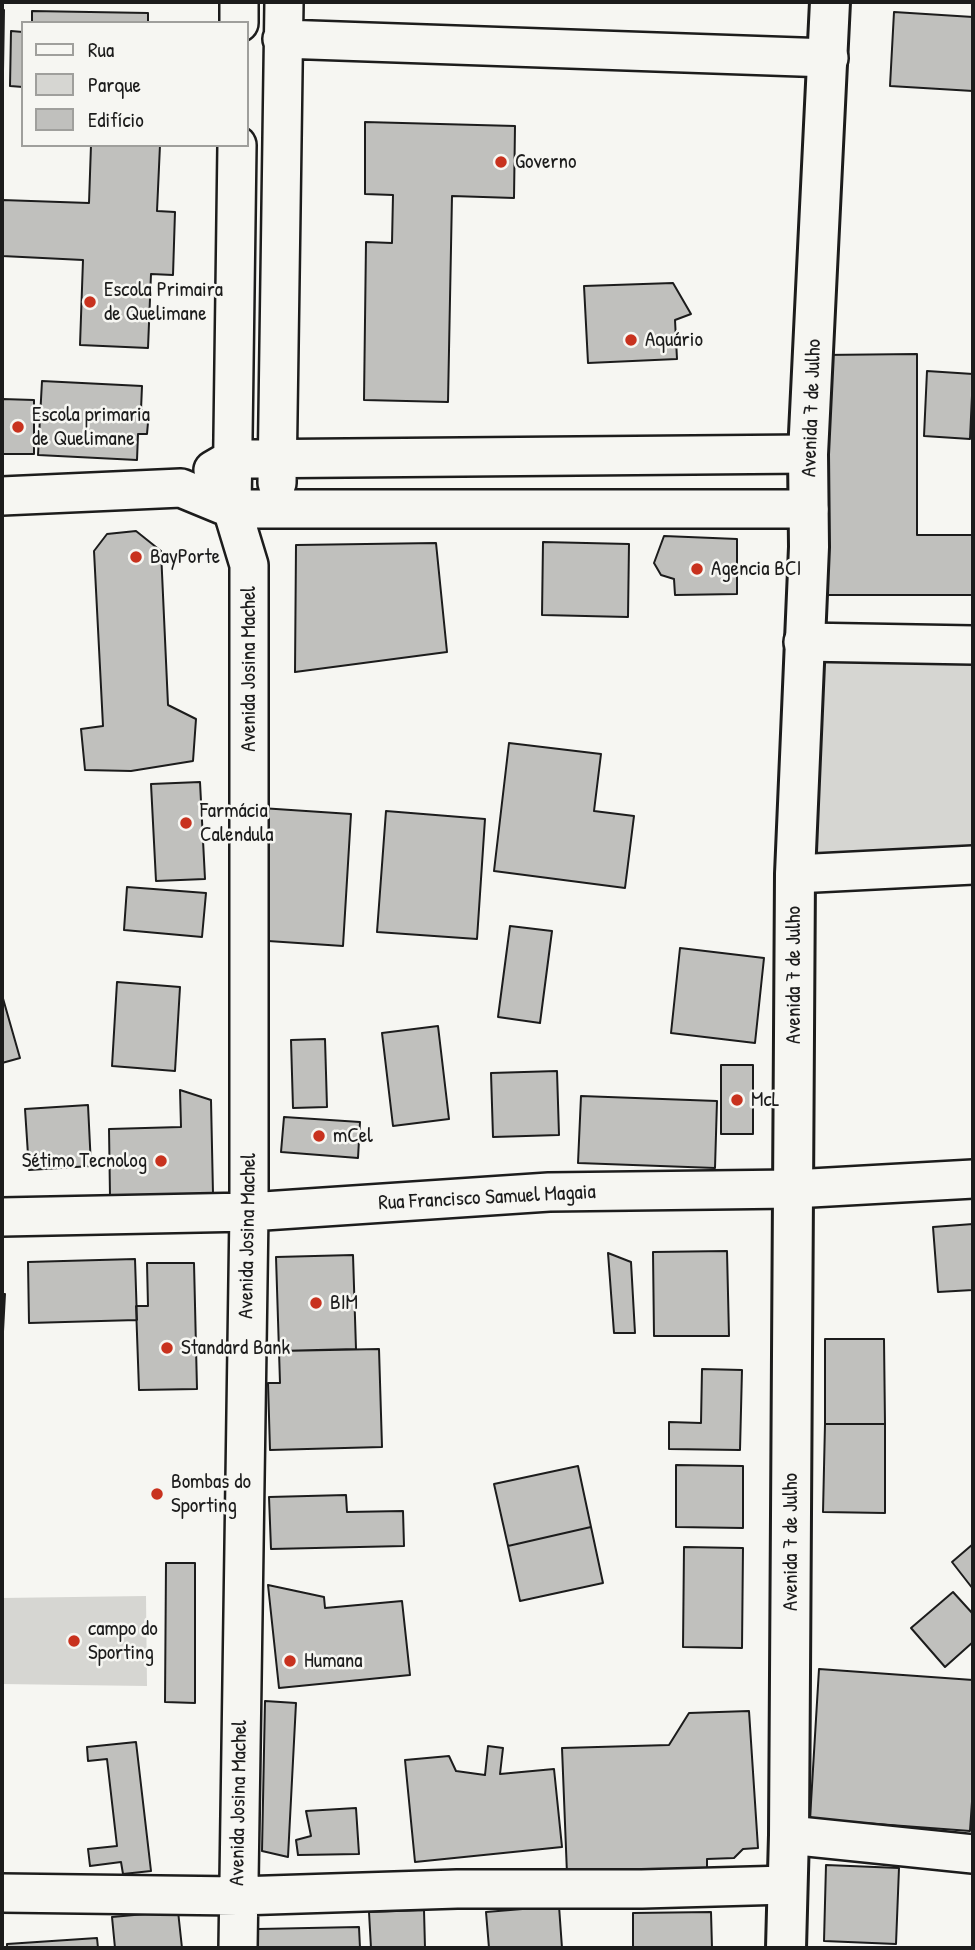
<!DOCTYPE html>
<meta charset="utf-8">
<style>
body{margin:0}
#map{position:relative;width:975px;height:1950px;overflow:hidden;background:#f6f6f2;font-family:"Patrick Hand",sans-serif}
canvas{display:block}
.frame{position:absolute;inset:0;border:4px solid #1c1c1c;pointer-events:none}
.legend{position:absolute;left:21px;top:21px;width:228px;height:126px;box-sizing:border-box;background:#f6f6f2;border:2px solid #9f9f9c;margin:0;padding:9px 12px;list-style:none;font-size:21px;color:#1c1c1c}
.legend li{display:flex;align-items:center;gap:14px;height:35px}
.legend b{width:35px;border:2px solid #9f9f9c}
</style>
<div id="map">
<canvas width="975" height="1950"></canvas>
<div class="frame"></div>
<ul class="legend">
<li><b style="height:9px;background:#f6f6f2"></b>Rua</li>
<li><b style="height:19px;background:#d6d6d2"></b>Parque</li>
<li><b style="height:19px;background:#c0c0bd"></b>Edifício</li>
</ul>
</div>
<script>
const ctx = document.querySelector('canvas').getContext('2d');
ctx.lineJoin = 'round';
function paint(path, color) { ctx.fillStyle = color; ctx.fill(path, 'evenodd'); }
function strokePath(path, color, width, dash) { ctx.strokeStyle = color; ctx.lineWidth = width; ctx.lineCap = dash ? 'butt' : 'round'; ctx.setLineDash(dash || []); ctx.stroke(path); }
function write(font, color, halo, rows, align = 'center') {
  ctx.font = font + ' "Patrick Hand",sans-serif'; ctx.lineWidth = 5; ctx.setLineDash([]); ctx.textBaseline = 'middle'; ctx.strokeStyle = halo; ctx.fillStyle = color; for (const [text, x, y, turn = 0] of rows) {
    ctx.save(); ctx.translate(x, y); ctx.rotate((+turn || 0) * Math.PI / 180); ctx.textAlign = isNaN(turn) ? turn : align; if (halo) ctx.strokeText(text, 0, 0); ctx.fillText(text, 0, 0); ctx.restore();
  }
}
paint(new Path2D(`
 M 973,660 L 973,864 L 798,865 L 789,661 Z
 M 146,1596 L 147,1686 L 2,1684 L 2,1598 Z`), '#d6d6d2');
const building = new Path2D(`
 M 2,10 L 4,10 L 3,71 L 2,71 Z
 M 32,11 L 148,13 L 148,23 L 32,23 Z
 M 894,12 L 973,17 L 973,91 L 890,86 Z
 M 11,31 L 23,32 L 23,87 L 10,86 Z
 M 365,122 L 515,126 L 514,198 L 452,196 L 448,402 L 364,400 L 366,242 L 392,243 L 393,195 L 365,194 Z
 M 91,145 L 160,145 L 157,211 L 175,212 L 173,275 L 151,274 L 148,348 L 80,345 L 83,260 L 2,256 L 2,200 L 89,203 Z
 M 673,283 L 691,314 L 675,320 L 677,359 L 588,363 L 584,286 Z
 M 917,354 L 917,535 L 973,535 L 973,595 L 823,595 L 822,355 Z
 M 927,371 L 973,374 L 970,439 L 924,436 Z
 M 42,381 L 142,386 L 141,410 L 149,411 L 147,434 L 138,434 L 137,460 L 38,455 Z
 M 2,399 L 34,400 L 34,454 L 2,454 Z
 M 136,531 L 161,551 L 168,705 L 196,719 L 193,761 L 131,771 L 85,770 L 81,729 L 103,726 L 94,551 L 107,534 Z
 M 664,536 L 737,539 L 737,594 L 675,595 L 674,579 L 661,575 L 654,563 Z
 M 543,542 L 629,544 L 628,617 L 542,615 Z
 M 436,543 L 447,652 L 295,672 L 296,545 Z
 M 509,743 L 601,754 L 594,811 L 634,816 L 625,888 L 494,871 Z
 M 200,782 L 205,879 L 156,881 L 151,784 Z
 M 261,808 L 351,814 L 343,946 L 253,940 Z
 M 386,811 L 485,819 L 477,939 L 377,932 Z
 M 127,887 L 206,893 L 202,937 L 124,930 Z
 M 510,926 L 552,931 L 540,1023 L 498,1017 Z
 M 680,948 L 764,958 L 755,1043 L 671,1033 Z
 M 117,982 L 180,987 L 175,1071 L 112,1066 Z
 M 2,995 L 20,1058 L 2,1063 Z
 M 438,1026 L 449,1119 L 393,1126 L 382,1033 Z
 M 325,1039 L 327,1107 L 293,1108 L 291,1040 Z
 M 721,1065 L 753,1065 L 753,1134 L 721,1134 Z
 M 557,1071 L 559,1135 L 493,1137 L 491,1073 Z
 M 180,1090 L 211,1100 L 213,1194 L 110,1196 L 109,1129 L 181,1127 Z
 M 581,1096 L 717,1101 L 715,1168 L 578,1163 Z
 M 88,1105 L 91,1166 L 29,1170 L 25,1109 Z
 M 284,1117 L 360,1122 L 358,1158 L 281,1152 Z
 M 973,1224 L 973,1290 L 938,1292 L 933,1227 Z
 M 727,1251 L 729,1336 L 654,1336 L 653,1252 Z
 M 608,1253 L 631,1262 L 635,1333 L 614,1333 Z
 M 353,1255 L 356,1349 L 279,1351 L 276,1257 Z
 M 135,1259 L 137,1320 L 29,1323 L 28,1262 Z
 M 147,1263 L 194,1263 L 197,1389 L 139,1390 L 136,1306 L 148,1306 Z
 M 2,1294 L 5,1294 L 2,1350 Z
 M 825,1339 L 884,1339 L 885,1424 L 825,1424 Z
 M 379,1349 L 382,1447 L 270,1450 L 268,1383 L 280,1383 L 279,1351 Z
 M 702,1369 L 742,1370 L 740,1450 L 669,1449 L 669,1422 L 701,1423 Z
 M 825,1424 L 885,1424 L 885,1513 L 823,1512 Z
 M 676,1465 L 743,1466 L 743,1528 L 676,1527 Z
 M 578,1466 L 591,1527 L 508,1546 L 494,1484 Z
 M 346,1495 L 347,1512 L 403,1511 L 404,1546 L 271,1549 L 269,1497 Z
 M 591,1527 L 603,1583 L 520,1601 L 508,1546 Z
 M 973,1544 L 973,1589 L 952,1562 Z
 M 684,1547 L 743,1548 L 742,1648 L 683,1647 Z
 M 166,1563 L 195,1563 L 195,1703 L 165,1702 Z
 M 268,1585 L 324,1597 L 325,1608 L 402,1601 L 410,1675 L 279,1688 Z
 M 953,1592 L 973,1614 L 973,1642 L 945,1667 L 911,1628 Z
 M 819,1669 L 973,1680 L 973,1787 L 970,1831 L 810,1819 Z
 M 265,1701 L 296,1703 L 288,1857 L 262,1851 Z
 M 749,1711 L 758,1848 L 743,1849 L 734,1858 L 707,1859 L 707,1868 L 567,1874 L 562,1748 L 669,1745 L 689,1713 Z
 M 136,1742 L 151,1871 L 123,1874 L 121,1862 L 90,1866 L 88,1849 L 117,1846 L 107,1759 L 88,1761 L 87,1747 Z
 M 488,1746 L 503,1748 L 500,1774 L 554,1769 L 562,1847 L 415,1862 L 405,1760 L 449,1756 L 456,1771 L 485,1775 Z
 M 356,1808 L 359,1854 L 298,1855 L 296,1840 L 311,1836 L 306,1811 Z
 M 826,1865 L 899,1868 L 896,1944 L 824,1941 Z
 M 559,1906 L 562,1948 L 489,1948 L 486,1912 Z
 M 424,1910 L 425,1948 L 371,1948 L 369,1912 Z
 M 178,1911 L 182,1948 L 115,1948 L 112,1917 Z
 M 711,1912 L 712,1948 L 633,1947 L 633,1913 Z
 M 359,1927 L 360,1948 L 258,1948 L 258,1929 Z
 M 97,1938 L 98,1948 L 7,1948 L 7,1944 Z`);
paint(building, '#c0c0bd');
strokePath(building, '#1c1c1c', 2);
const street = new Path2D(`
 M 239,23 L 239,2
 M 282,39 L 829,58
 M 237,145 L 232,509 L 249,565 L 249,1212 L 238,1948
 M 213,470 L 232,459 L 808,454
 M 277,483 L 284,2
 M 2,496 L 181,488 L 232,509 L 809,509
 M 803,642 L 973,645
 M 795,874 L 973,865
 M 2,1217 L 249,1212 L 549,1192 L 793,1189 L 973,1179
 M 789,1835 L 973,1854
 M 2,1893 L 238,1896 L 457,1889 L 642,1889 L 787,1885`);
const primary = new Path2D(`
 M 786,1948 L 789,1835 L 795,874 L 809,547 L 808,454 L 830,2`);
strokePath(street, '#1c1c1c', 42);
strokePath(primary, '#1c1c1c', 44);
strokePath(street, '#f6f6f2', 37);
strokePath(primary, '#f6f6f2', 38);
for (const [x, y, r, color] of [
 [501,162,7,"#c8321e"],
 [90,302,7,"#c8321e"],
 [631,340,7,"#c8321e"],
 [18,427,7,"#c8321e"],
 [136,557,7,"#c8321e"],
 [697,569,7,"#c8321e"],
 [186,823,7,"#c8321e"],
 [737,1100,7,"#c8321e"],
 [319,1136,7,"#c8321e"],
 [161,1161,7,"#c8321e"],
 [316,1303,7,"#c8321e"],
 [167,1348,7,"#c8321e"],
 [157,1494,7,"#c8321e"],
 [74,1641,7,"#c8321e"],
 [290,1661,7,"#c8321e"]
]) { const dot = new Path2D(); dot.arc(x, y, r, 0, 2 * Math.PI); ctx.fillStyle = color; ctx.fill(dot); strokePath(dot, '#f6f6f2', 2.5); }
write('21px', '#1c1c1c', '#f6f6f2', [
 ["Governo",515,162],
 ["Escola Primaira",104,290],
 ["de Quelimane",104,314],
 ["Aquário",645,340],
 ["Escola primaria",32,415],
 ["de Quelimane",32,439],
 ["BayPorte",150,557],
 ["Agencia BCI",711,569],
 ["Farmácia",200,811],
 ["Calendula",200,835],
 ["McL",751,1100],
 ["mCel",333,1136],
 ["Sétimo Tecnolog",147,1161,"right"],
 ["BIM",330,1303],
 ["Standard Bank",181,1348],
 ["Bombas do",171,1482],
 ["Sporting",171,1506],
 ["campo do",88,1629],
 ["Sporting",88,1653],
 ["Humana",304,1661]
], 'left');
write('21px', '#1c1c1c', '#f6f6f2', [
 ["Avenida 7 de Julho",812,408,-88],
 ["Avenida Josina Machel",249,669,-90],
 ["Avenida 7 de Julho",794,975,-90],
 ["Rua Francisco Samuel Magaia",487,1198,-3],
 ["Avenida Josina Machel",248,1236,-89],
 ["Avenida 7 de Julho",791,1542,-90],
 ["Avenida Josina Machel",239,1803,-89]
]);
</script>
